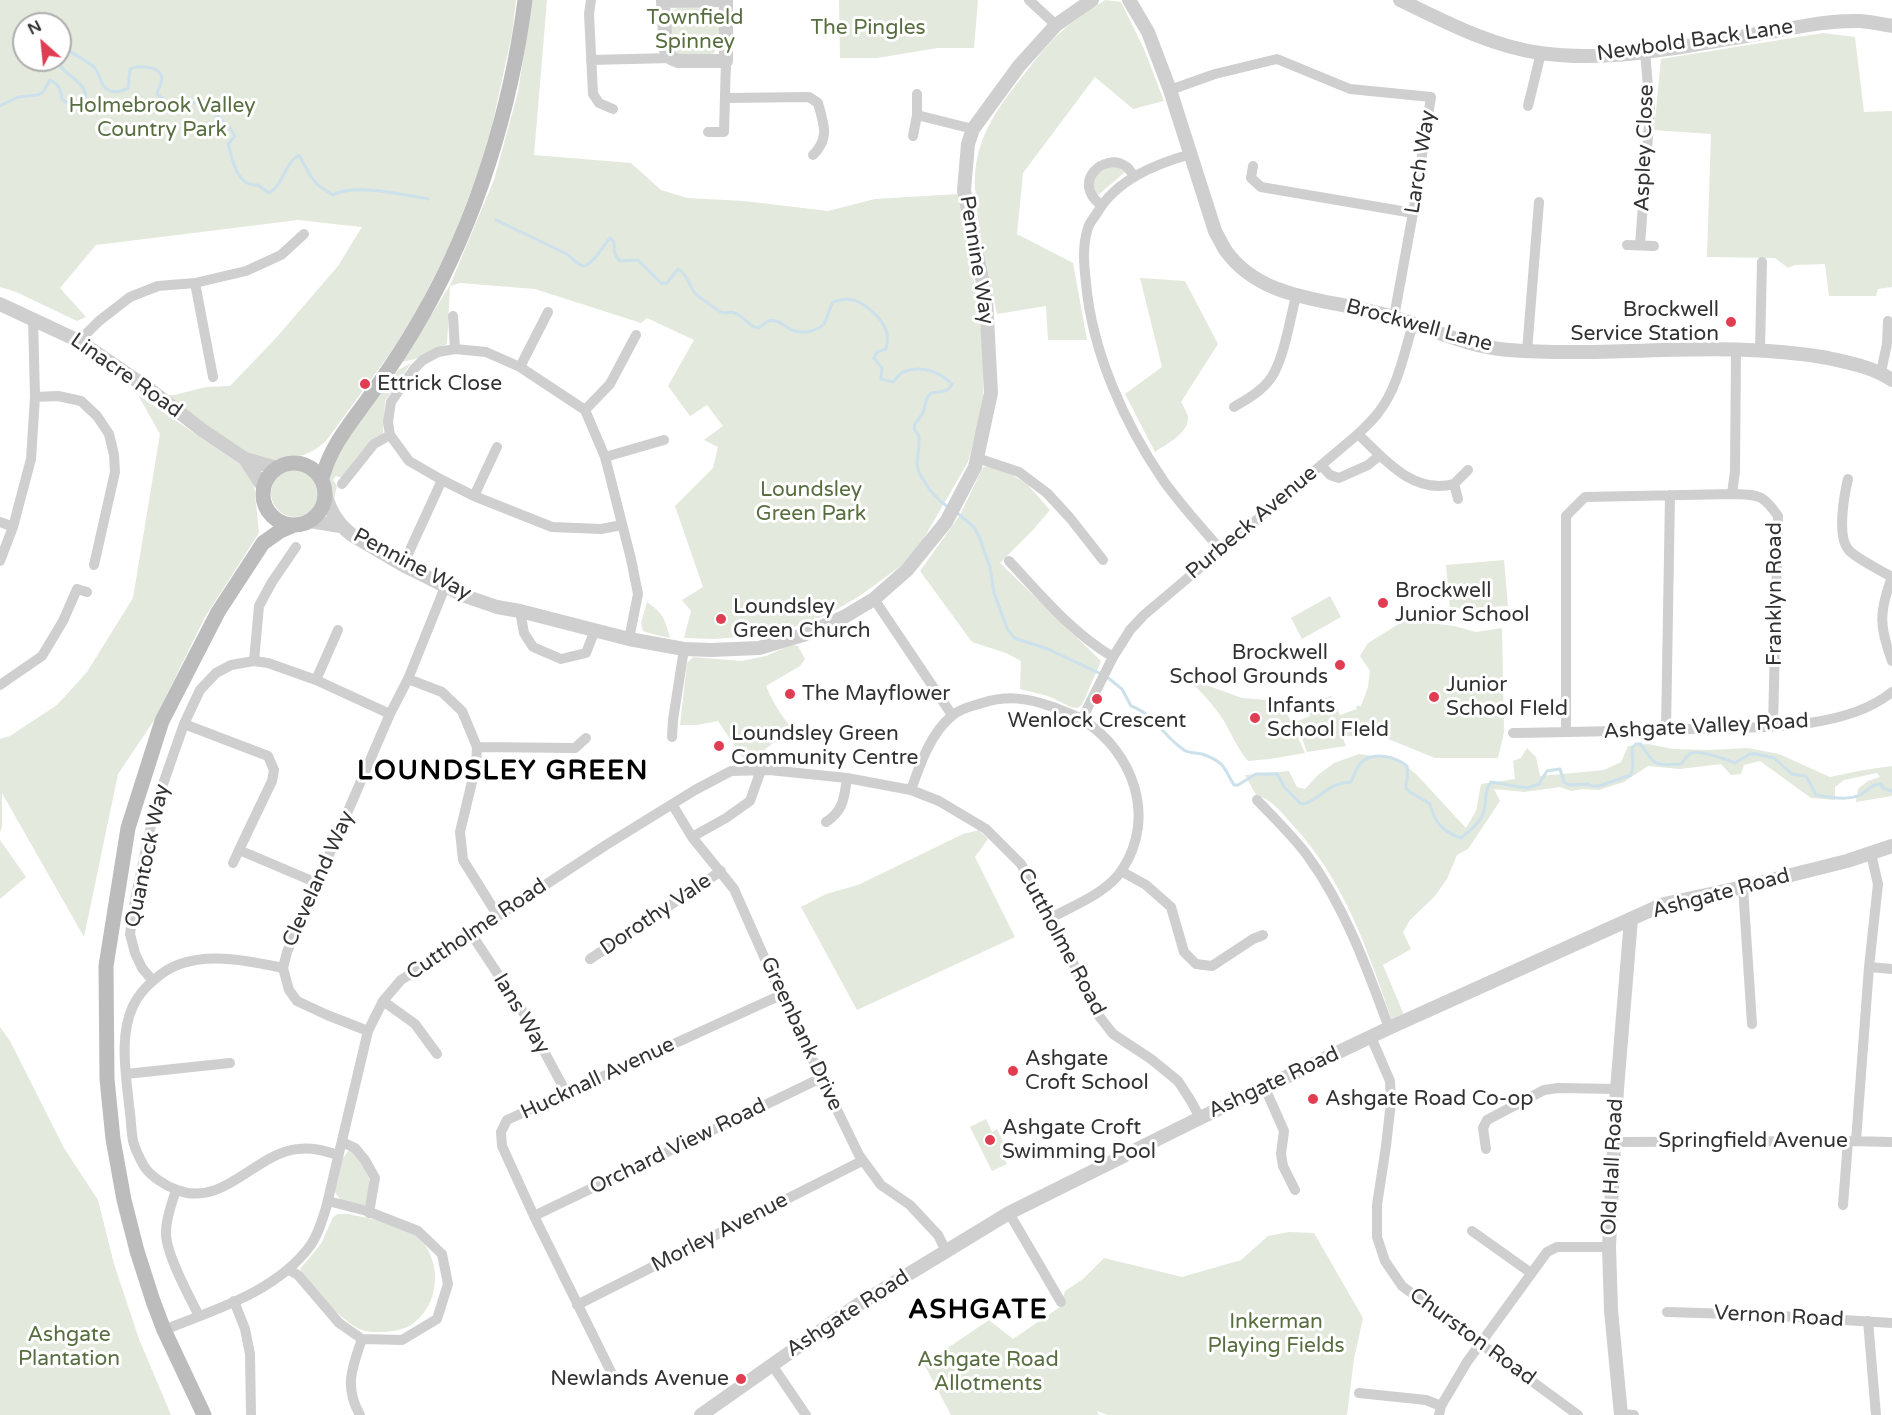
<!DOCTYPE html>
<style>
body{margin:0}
#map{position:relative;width:1892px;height:1415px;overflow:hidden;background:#fff;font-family:"Varela Round",sans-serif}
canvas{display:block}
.north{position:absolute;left:12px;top:12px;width:60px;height:60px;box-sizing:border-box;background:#fff;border:2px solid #adadad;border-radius:50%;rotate:333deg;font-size:16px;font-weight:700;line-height:24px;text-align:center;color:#323232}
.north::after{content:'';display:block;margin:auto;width:21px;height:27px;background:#e13d52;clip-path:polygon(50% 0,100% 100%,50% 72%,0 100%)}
</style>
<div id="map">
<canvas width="1892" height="1415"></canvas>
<div class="north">N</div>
</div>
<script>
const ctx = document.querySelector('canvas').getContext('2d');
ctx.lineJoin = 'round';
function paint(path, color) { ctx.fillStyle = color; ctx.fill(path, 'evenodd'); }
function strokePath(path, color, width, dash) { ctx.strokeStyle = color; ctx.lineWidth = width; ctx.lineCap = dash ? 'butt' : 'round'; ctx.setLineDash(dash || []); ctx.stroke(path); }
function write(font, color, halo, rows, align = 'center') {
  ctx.font = font + ' "Varela Round",sans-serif'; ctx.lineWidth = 6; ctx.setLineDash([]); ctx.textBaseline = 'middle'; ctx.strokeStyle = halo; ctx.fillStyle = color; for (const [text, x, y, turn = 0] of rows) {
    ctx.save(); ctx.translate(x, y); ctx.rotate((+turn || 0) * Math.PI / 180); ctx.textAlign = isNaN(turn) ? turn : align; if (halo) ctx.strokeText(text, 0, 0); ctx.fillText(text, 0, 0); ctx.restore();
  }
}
paint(new Path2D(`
 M 0,0 L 516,0 L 512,34 L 492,126 L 478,173 L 452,241 L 418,309 L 391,352 L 326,441 L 316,449 L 304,455 L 269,461 L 258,460 L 162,395 L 174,395 L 206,387 L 230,386 L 276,338 L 338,266 L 362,227 L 298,220 L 96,245 L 60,288 L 86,317 L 77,321 L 16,292 L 0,287 ZM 24,24 L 60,24 L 60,60 L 24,60 Z
 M 532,0 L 547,0 L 534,155 L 631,163 L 661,190 L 687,198 L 744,201 L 828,211 L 875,199 L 959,194 L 977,299 L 984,353 L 983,406 L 968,462 L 920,545 L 902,565 L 861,595 L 829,614 L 794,627 L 751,636 L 714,639 L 684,638 L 691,611 L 682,600 L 703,587 L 675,506 L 713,468 L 718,447 L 704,440 L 723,426 L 707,405 L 690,416 L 668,386 L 694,340 L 647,318 L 641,323 L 535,289 L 460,283 L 450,286 L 447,344 L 419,358 L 402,362 L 450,285 L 494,180 L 518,92 Z
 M 839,0 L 978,0 L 974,48 L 938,48 L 877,58 L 840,58 Z
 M 1105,0 L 1121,2 L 1144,49 L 1164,101 L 1133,109 L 1095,77 L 1023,173 L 1017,234 L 1073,263 L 1087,340 L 1048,340 L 1046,306 L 997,314 C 989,273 977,230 975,188 C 973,142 995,111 1022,77 C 1034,62 1046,45 1061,32 C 1074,20 1090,10 1105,0 Z
 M 686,4 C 690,4 696,3 701,4 C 725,7 723,37 714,53 C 703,57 686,60 676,53 C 669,48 668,18 673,12 C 676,7 681,6 686,4 Z
 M 1823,33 L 1855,37 L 1864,112 L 1892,111 L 1892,287 L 1878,289 L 1876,296 L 1829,296 L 1825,264 L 1795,265 L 1788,268 L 1775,258 L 1707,257 L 1711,134 L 1654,130 L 1661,59 Z
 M 1113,165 L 1125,172 L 1097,196 L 1092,181 L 1096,175 Z
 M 1140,278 L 1185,281 L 1218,344 L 1181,402 C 1183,406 1187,412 1188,416 C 1190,433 1166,444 1155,452 L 1125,394 L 1162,367 Z
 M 411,363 L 385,401 L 383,433 L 343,478 L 336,476 L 333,480 L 337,486 L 333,503 L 329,474 L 335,457 L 398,370 Z
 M 138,395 L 250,471 L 254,484 L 259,533 L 205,617 L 155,719 L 118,774 L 84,937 L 2,793 L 2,827 L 0,832 L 0,739 L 10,736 L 57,705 L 87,672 L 133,598 L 160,434 Z
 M 991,466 L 1011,474 L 1027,484 L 1050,510 L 1032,531 L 1000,563 L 1101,661 L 1082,705 L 1077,708 L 1071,707 L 1048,696 L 1020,689 L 1021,661 L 1006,653 L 972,642 L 920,571 L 960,515 L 983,467 Z
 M271 493a24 24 0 1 1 48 0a24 24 0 1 1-48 0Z
 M 1504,560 L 1508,606 L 1450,609 L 1446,565 Z
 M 1330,596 L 1341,617 L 1302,639 L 1291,618 Z
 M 647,602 C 663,613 665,619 670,638 L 652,634 L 643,631 L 641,623 Z
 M 1405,620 L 1454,626 L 1476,632 L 1502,628 L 1504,732 L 1498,758 L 1435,758 L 1381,736 L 1342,736 L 1346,746 L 1307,752 L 1296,722 L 1310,716 L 1305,706 L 1331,696 L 1340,715 L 1357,709 L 1356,706 L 1361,706 L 1368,687 L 1370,671 L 1360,656 L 1368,643 Z
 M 791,645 L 798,646 L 805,659 L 800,666 L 766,686 C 773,702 784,723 799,733 L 791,738 L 788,733 L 765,749 L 772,764 L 743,758 L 718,721 L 697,725 L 680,725 L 687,663 L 693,657 L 741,661 L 766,656 Z
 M 1187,678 L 1242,698 L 1267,700 L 1287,713 L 1305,753 L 1270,759 L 1248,761 C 1238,749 1232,735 1224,721 C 1214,705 1201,692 1187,678 Z
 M 1648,744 L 1673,749 L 1709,750 L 1748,748 L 1779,754 L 1830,777 L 1864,770 L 1892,766 L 1892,796 L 1856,802 L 1858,789 L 1868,781 L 1880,777 L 1877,773 L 1844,780 L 1835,787 L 1835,800 L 1811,798 L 1760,761 L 1744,765 L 1741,774 L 1731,775 L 1721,764 L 1680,769 L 1648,766 L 1624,782 L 1599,790 L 1582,789 L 1571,791 L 1560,787 L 1524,792 L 1494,789 L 1500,801 L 1468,849 L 1457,855 L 1447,879 L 1435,896 L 1410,920 L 1403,932 L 1411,949 L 1383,965 L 1404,1015 L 1392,1021 C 1367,948 1345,881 1291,823 C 1280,811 1273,800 1256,795 L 1245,775 L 1289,771 L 1297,787 L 1305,789 L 1318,775 L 1334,763 L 1359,754 L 1399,760 L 1417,775 L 1466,828 L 1476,811 L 1481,784 L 1515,779 L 1513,761 L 1521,758 L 1527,748 L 1536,757 L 1540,776 L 1604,770 L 1621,762 L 1628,746 Z
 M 979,830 L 988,839 L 975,857 L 1015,937 L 857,1010 L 801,907 L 826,894 L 858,885 L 963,834 Z
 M 0,840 L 26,877 L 0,899 Z
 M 0,1027 L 10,1041 L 64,1148 L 98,1200 L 114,1264 L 139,1339 L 171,1415 L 0,1415 Z
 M 986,1119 L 992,1132 L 997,1129 L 1006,1147 L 1000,1150 L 1007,1164 L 992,1171 L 970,1127 Z
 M 351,1150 C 356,1153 357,1156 361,1161 C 370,1176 374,1188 365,1205 L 360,1206 L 342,1202 L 334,1191 L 341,1161 L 348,1151 Z
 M 338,1214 L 348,1214 C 362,1217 400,1224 410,1230 C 441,1251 444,1298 415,1322 C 406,1330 391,1332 380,1332 C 374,1332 367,1332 362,1330 C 351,1326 341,1316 332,1308 C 320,1297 308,1283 300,1269 L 321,1244 L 333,1217 Z
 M 1289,1232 L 1314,1233 L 1363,1318 L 1354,1359 L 1347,1415 L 1108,1415 L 1097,1411 L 1099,1415 L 951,1415 L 924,1364 L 989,1320 L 1013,1339 L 1060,1307 L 1065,1291 L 1083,1279 L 1104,1258 L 1182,1277 L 1241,1260 L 1268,1236 Z`), '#e3e9dc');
strokePath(new Path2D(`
 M 60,53 L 62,50 L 66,49 C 75,55 86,60 94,67 C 99,72 99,79 103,85 C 109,94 120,93 128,88 L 130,69 C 137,65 158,66 161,75 C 164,81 158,88 157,94 L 172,106 C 178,105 185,102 191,102 C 205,103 229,124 235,136 L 228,144 C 233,159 236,187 258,185 L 269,193 C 284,184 284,164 299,155 L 311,177 L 318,185 L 333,195 C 354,183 404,195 428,199
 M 0,106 L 18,97 L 38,95 L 43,92 L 50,80 C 59,84 61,90 62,99 L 66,102 L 85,102 C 90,81 62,76 57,60
 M 496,220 C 519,231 542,242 565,253 C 571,256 578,266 584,266 C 592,265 605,244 610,238 L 614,242 C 614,250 614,256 620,261 L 638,260 L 661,283 L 667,283 L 678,269 C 688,274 689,288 697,295 C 699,297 719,311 721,312 C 725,314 731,311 735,313 C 745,317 749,327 759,328 C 764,324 768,319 776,321 C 781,322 787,328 792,330 C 802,334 816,332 824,324 C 827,319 829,309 833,302 C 838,301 843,299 847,299 C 862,299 881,317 886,330 C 889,337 887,343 886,349 L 877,352 L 874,358 L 882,368 L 881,379 L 893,382 C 896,379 900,373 903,372 C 921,365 939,371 952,384 C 947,394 940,391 931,393 L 927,398 L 923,413 L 915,424 L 914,429 L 919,436 L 919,443 L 917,464 L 919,473 L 930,490 L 940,501 L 948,507
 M 956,512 L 974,527 L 980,539 L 990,567 L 994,593 L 1007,628 L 1014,638 L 1048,649 L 1101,674
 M 1107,677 L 1122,689 L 1131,706 C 1154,714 1164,737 1184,750 C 1190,754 1196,752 1202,754 C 1208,756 1217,760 1222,765 C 1227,771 1230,779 1234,785 L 1238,785 L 1256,774 L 1277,774 L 1285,788 L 1301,804 C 1318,803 1325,783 1351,782 C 1354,776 1357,766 1362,762 C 1374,751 1396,757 1407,766 C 1409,776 1406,779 1406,788 L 1410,792 L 1430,804 C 1434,822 1443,832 1461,838 C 1472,829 1483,821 1485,806 C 1486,797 1485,790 1491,782 L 1527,788 L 1539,784 L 1547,771 L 1560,769 L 1564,782 L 1569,785 L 1588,784 L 1592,786 L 1599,786 L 1631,775 L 1633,766 L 1632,748 L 1636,744 L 1641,744 C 1655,767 1655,765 1681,764 C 1684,761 1687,755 1691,753 C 1699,750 1726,759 1735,763 L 1750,754 L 1756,754 L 1774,758 L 1792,774 L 1806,776 L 1816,795 C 1830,797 1847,801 1860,795 C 1868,791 1871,784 1881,784 L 1883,788 L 1892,791`), '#cce1eb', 3);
strokePath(new Path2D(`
 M 591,0 L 589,14 L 593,94 L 599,103 L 613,109
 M 1029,0 L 1056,25
 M 591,60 L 671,58
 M 1170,90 L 1215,74 L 1277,59 L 1350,89 L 1431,97 L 1413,213 L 1394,317
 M 726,98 L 809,97 L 818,103 C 824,125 830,138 813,155
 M 1528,106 L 1541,53
 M 917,115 L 973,129
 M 708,132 L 724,132 L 726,61
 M 913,136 L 917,115 L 917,94
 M 1191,154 C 1155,164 1116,180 1097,213 C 1094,218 1089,223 1088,228 C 1082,246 1084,265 1086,283 C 1092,351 1124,423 1163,480 C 1180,504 1201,527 1221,550
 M 1253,166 L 1251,178 L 1261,187 L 1413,213
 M 1101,205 C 1070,181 1106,152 1125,166 C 1129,168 1132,173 1134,177
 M 1627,245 L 1654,246
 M 1640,245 L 1650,110 L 1645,52
 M 195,283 L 213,377
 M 453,316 L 455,349
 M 79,341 L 99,321 L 130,297 L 158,286 L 195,283 L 246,271 L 281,255 L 304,234
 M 1760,350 L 1762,262
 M 1527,351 L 1539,202
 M 520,367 L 548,312
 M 1881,372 L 1887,344 L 1888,321
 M 35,397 L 58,396 L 81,401 L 97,416 L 109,434 L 114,455 L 115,472 L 94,565
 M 1234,407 C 1247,399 1262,391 1271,378 C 1284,359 1290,319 1296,296
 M 585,410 L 610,384 L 636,335
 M 1358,434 C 1384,459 1413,495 1454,484 L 1468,470
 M 605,457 L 664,440
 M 977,458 L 1019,472 L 1047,493 L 1070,518 L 1103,560
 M 1321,465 L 1330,475 L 1339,478 L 1368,465 L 1379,456
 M 1848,479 C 1844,496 1837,536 1848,549 C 1853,557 1882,571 1892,577
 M 342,484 L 374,444 L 390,435
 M 1454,484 L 1458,499
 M 1732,494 L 1735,471 L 1736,350
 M 474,496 L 497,447
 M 0,522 L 13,527
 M 622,525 L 601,529 L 552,527 L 474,496 L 442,480 L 409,461 L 390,435 L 388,422 L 391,402 L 414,369 L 423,360 L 438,352 L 455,349 L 486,352 L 520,367 L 585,410 L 605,457 L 631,559 L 638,594 L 629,639
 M 0,561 L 13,527 L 31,459 L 35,397 L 33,318
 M 1009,561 C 1041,595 1072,633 1113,657
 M 403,565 L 442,480
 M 1892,577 C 1879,612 1879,626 1892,661
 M 874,599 L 952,715
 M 520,611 L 524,633 L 533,647 L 561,659 L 586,653 L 595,630
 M 254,661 L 259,606 L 272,582 L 296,547
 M 408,679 L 442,692 L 462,711 L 477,747 L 476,765 L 460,832 L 463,860 L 498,916
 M 316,680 L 338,630
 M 0,685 L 42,656 L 63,621 L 77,589 L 87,592
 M 1082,719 L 1113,657 L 1130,630 L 1144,615 L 1358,434 C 1365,427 1373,420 1378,413 C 1398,388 1404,353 1413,324
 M 184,724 L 268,756 L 274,770 L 272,781 L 239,850 L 317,883
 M 1666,730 L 1670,495
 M 1566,732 L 1566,516 L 1585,497 L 1732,494 C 1758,495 1762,493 1778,516 L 1773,726
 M 1513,733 C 1569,732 1626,731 1683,729 C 1744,727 1842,733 1892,692
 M 672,737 L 673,720 L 684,649
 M 477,747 L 575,748 L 586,738
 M 911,790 C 920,764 931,732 953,715 C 961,708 973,706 982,703 C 1008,695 1028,698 1053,707 C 1063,711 1074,714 1083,720 C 1133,752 1157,817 1122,870 C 1107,893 1074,905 1051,918
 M 1257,800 C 1274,818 1292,835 1307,855 C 1345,907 1367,968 1389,1028
 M 672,804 L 692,837 L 734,889 L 781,995 L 859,1155 L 881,1185 L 910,1205 L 923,1219 L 938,1235 L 946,1251
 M 826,822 C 844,810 844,798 847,778
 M 692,837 L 726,818 L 750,801 L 761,770
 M 233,863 L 239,850
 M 1121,871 L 1146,885 L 1171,907 L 1184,952 L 1196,964 L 1212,966 L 1253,939 L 1263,935
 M 1743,887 L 1752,1024
 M 472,935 L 523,1012 L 567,1094
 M 590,959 L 721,871
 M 1869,967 L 1892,969
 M 283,968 C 250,961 212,953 180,964 C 162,970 141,989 133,1006 C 119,1036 126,1074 129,1105 C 131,1117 131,1130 133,1141 C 135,1149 140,1159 144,1166 C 150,1176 166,1186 177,1190 C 224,1208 255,1153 298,1149 C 312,1147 325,1151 338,1155
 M 153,981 L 142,968 L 135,953 L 130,934 L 135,900 L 155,807 L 184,724 L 200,690 L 216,673 L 231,665 L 254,661 L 268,663 L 316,680 L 390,714
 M 383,1001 L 415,1024 L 437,1054
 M 368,1031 L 327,1015 L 297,1001 L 289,990 L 283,968 L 287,952 L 390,714 L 408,679 L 445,587
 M 1371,1037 L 1390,1081 L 1391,1102 L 1386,1146 L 1377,1205 L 1377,1237 L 1385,1261 L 1402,1286 L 1578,1415
 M 126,1074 L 230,1063
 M 1265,1088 L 1284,1131 L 1281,1154 L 1283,1166 L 1295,1190
 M 1856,1141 L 1869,967 L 1878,884 L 1871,854
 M 342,1142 L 355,1148 L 365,1160 L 375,1178 L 369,1213
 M 1614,1142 L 1848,1141 L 1892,1142
 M 1486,1149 L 1483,1128 L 1487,1120 L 1544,1090 L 1558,1088 L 1617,1089
 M 176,1190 C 172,1203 166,1217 166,1232 C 165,1252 189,1296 199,1316
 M 1843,1205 L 1848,1141
 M 1009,1213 L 1061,1302
 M 534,1216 L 821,1078
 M 1472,1231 L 1531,1273
 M 289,1270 L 298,1275 L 339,1323 L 362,1339 L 402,1340 L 437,1319 L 448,1284 L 442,1254 L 418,1231 L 367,1211 L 328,1201
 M 234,1301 L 245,1329 L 250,1354 L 251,1415
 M 577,1305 L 862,1161
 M 1667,1312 L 1764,1315 L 1892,1323
 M 1868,1321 L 1876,1415
 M 164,1330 C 216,1309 276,1292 310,1246 C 318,1235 322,1221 326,1208 L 368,1031 L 383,1001 L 401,980 L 472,935 L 498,916 L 606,845 L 695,790 L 731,771 L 769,770 L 847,778 L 911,790 L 939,801 L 986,829 L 1021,864 L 1051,918 L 1099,1016 L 1113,1034 L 1151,1059 L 1178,1081 L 1191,1101 L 1200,1118
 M 772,1365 L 806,1415
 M 613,1376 L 534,1216 L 502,1146 L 501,1132 L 507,1120 L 781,995
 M 1359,1393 L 1426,1400 L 1441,1406
 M 1621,1414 L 1634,1415
 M 360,1415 C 344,1387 352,1368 362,1339
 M 1439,1415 L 1441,1406 L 1467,1362 L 1547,1252 L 1557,1247 L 1609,1247`), '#cfcfcf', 10);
strokePath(new Path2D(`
 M 1129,0 L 1148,32 L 1170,90 L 1215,231 C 1219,238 1222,245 1226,251 C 1258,295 1312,298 1361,309 C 1372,312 1385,314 1396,318 C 1434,330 1469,347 1509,350 C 1615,358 1723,339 1828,358 C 1850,363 1873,367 1892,380
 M 1400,0 C 1444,21 1490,46 1540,53 C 1616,64 1700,43 1775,31 C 1803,26 1832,20 1860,21 C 1871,22 1882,24 1892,26
 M 663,1 L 726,0 L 726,61 L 678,61 L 671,58 L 666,50 L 663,1 L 664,0
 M 0,304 L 79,341 L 149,389 L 202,430 L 245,459 L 277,468
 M 245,459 L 264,488
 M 326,497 C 332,514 338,524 352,535 L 403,565 L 465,596 L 497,607 L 520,611 L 629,639 L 684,649 L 711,650 L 759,648 L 803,635 L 844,617 L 874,599 L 907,570 L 946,522 L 975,467 L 991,393 L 986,298 L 964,190 L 968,144 L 973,129 L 1019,66 L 1056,25 L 1092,0
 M 310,521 L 340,526
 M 701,1415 L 856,1306 L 1009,1213 L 1200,1118 L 1389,1028 L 1664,904 L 1743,887 L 1847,861 L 1892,846
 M 1621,1415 L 1611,1310 L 1609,1247 L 1617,1089 L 1631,919`), '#cfcfcf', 14);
strokePath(new Path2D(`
 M263 494a31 31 0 1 1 62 0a31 31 0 1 1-62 0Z
 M 322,478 C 331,445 350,424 370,396 C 389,370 406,344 422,316 C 477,220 511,108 525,0
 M 204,1415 L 164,1330 L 153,1301 L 137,1251 L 124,1200 L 113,1139 L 107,1079 L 106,966 L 128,828 L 162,721 L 218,612 L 263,543 L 280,531 L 294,525`), '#bcbcbc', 15);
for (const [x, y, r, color] of [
 [1731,322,6,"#e13d52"],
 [365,384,6,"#e13d52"],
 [1383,603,6,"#e13d52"],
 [721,619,6,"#e13d52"],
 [1340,665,6,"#e13d52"],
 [790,694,6,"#e13d52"],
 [1434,697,6,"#e13d52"],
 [1097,699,6,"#e13d52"],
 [1255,718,6,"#e13d52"],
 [719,746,6,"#e13d52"],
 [1013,1071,6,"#e13d52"],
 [1313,1099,6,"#e13d52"],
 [990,1140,6,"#e13d52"],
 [741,1379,6,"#e13d52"]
]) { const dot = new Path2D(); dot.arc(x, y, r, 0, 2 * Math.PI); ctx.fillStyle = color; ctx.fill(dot); strokePath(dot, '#fff', 2); }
write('21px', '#586e40', '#fff', [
 ["Townfield",695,18],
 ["Spinney",695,42],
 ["The Pingles",868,28],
 ["Holmebrook Valley",162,106],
 ["Country Park",162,130],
 ["Loundsley",811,490],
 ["Green Park",811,514],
 ["Inkerman",1276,1322],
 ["Playing Fields",1276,1346],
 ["Ashgate",69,1335],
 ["Plantation",69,1359],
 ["Ashgate Road",988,1360],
 ["Allotments",988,1384]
]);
write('21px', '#323232', '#fff', [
 ["Newbold Back Lane",1695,41,-8],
 ["Aspley Close",1645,148,-88],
 ["Larch Way",1421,162,-81],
 ["Pennine Way",976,260,81],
 ["Brockwell Lane",1419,326,15],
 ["Linacre Road",126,376,35],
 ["Purbeck Avenue",1252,523,-40],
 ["Pennine Way",412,565,28],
 ["Franklyn Road",1775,594,-90],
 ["Ashgate Valley Road",1706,727,-3],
 ["Quantock Way",148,856,-78],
 ["Cleveland Way",319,879,-66],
 ["Ashgate Road",1721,894,-15],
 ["Dorothy Vale",656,915,-34],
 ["Cuttholme Road",477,930,-34],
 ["Cuttholme Road",1061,942,62],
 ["Ians Way",521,1014,59],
 ["Greenbank Drive",801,1034,65],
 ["Hucknall Avenue",598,1079,-25],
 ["Ashgate Road",1274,1083,-25],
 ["Springfield Avenue",1753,1141],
 ["Orchard View Road",678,1147,-26],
 ["Old Hall Road",1613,1167,-87],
 ["Morley Avenue",720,1233,-27],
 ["Ashgate Road",848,1314,-33],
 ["Vernon Road",1779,1317,3],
 ["Churston Road",1472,1337,36]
]);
write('21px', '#323232', '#fff', [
 ["Brockwell",1719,310,"right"],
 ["Service Station",1719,334,"right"],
 ["Ettrick Close",377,384],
 ["Brockwell",1395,591],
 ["Junior School",1395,615],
 ["Loundsley",733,607],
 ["Green Church",733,631],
 ["Brockwell",1328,653,"right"],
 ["School Grounds",1328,677,"right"],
 ["Junior",1446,685],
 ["School FIeld",1446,709],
 ["The Mayflower",802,694],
 ["Infants",1267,706],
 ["School FIeld",1267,730],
 ["Wenlock Crescent",1097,721,"center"],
 ["Loundsley Green",731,734],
 ["Community Centre",731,758],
 ["Ashgate",1025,1059],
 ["Croft School",1025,1083],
 ["Ashgate Road Co-op",1325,1099],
 ["Ashgate Croft",1002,1128],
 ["Swimming Pool",1002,1152],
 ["Newlands Avenue",729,1379,"right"]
], 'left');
ctx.letterSpacing = '1.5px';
write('bold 27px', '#000', '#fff', [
 ["LOUNDSLEY GREEN",503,772],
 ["ASHGATE",978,1311]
]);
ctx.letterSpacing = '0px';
</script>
